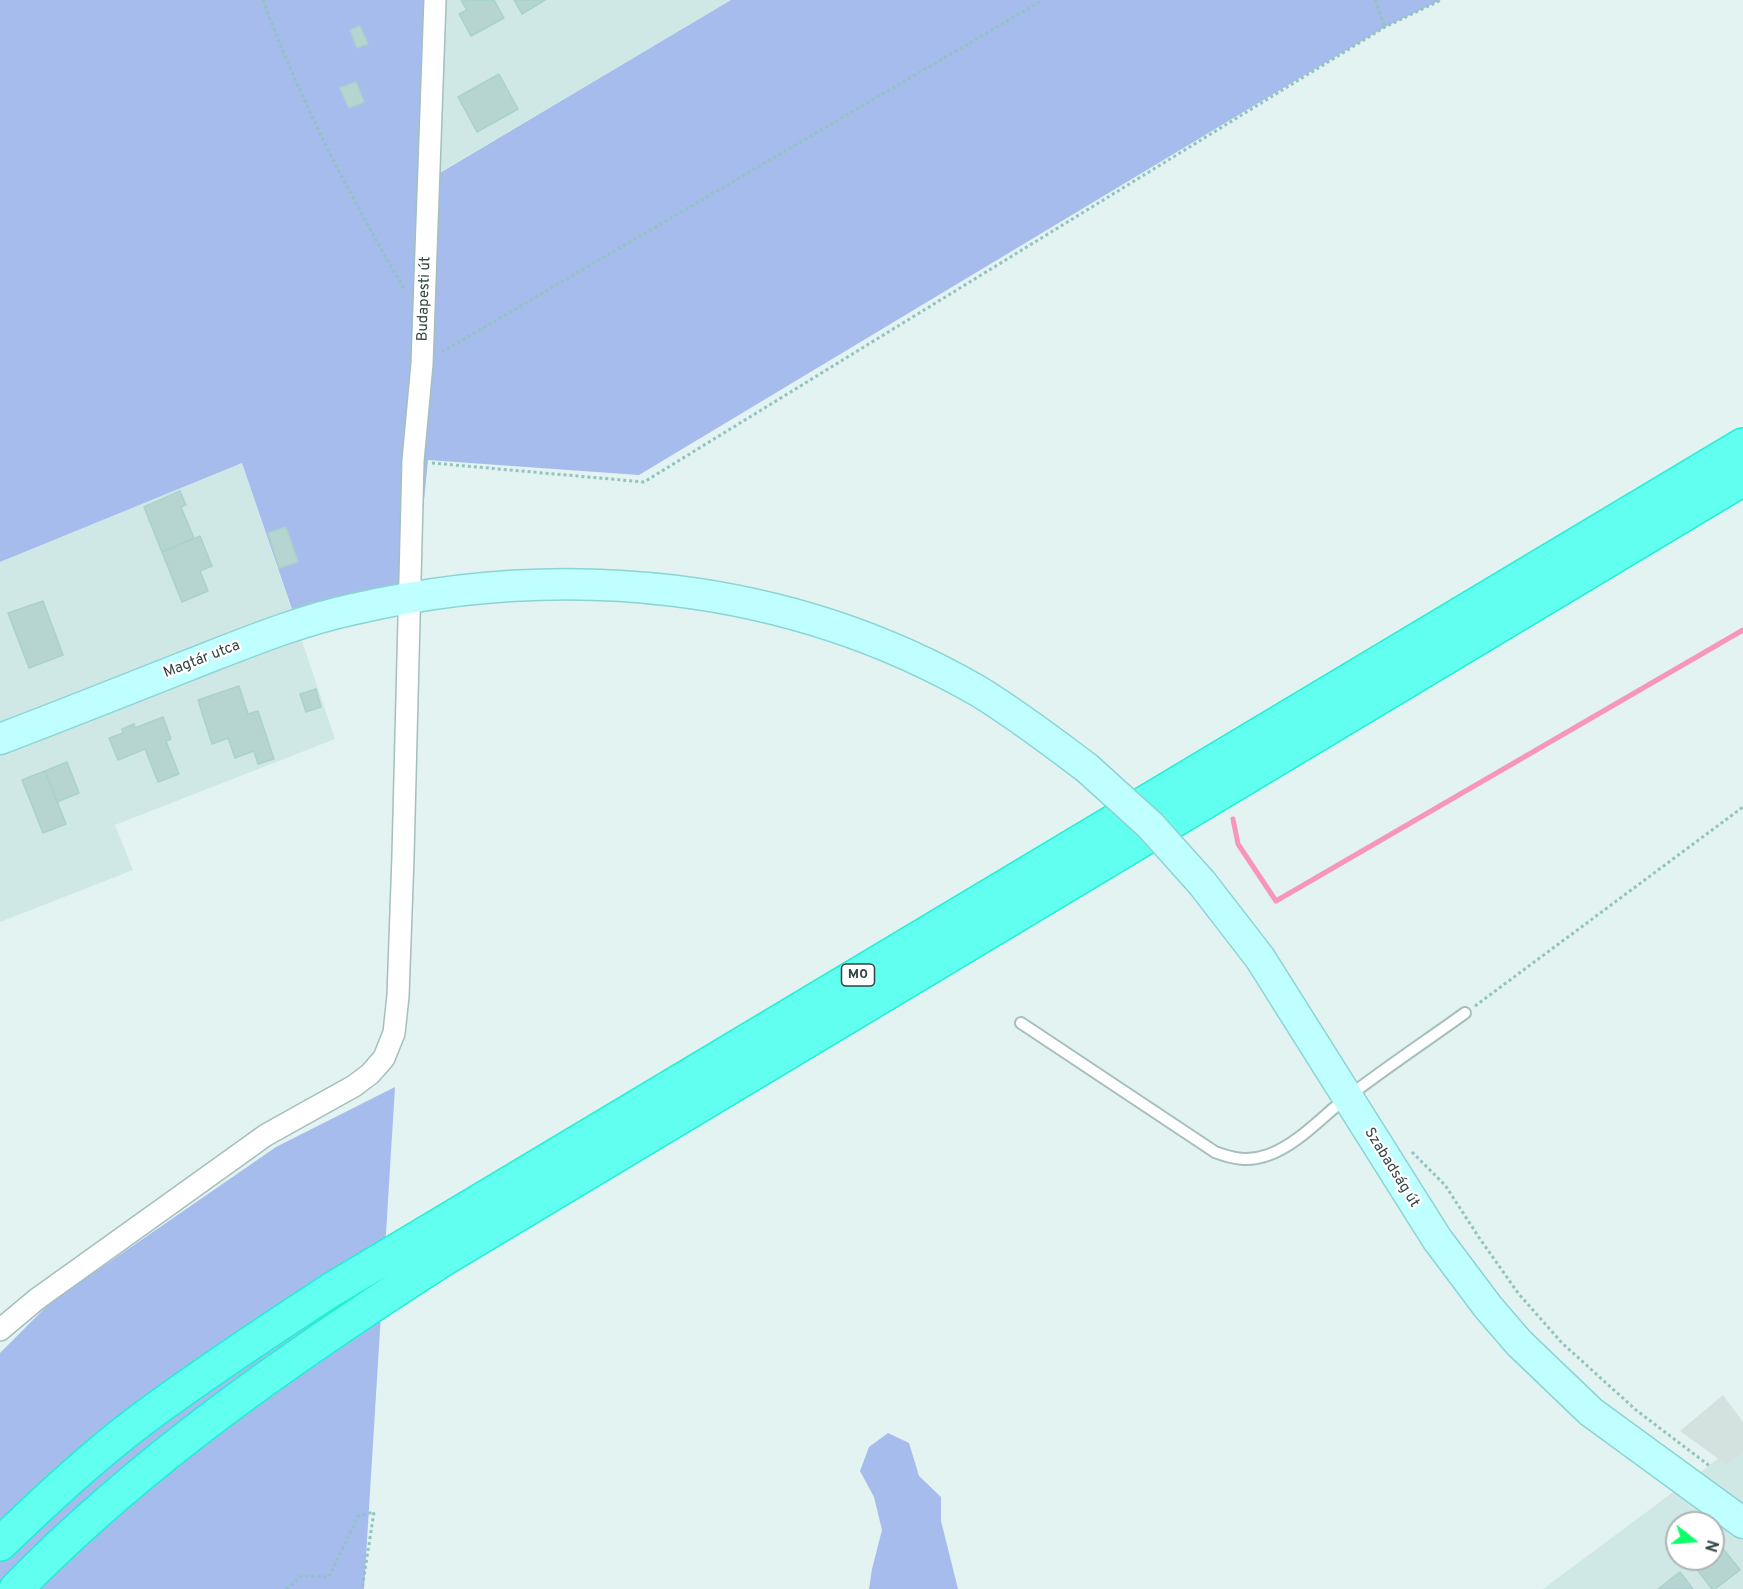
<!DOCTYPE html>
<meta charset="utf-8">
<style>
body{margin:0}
#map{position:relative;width:1743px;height:1589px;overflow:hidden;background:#e2f3f2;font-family:Overpass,sans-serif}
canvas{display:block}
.north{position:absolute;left:1665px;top:1511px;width:60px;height:60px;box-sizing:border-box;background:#fff;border:2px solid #adb5b3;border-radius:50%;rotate:107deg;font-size:16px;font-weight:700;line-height:24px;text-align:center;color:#324542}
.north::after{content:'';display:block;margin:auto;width:21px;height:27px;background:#0dff6a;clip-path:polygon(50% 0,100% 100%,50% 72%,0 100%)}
</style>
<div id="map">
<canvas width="1743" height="1589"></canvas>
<div class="north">N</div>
</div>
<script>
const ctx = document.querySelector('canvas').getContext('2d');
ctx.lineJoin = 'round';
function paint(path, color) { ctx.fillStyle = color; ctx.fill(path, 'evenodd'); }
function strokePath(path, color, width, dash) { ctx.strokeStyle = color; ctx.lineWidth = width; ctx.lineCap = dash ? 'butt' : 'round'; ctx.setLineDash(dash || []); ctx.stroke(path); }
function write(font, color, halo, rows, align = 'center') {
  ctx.font = font + ' Overpass,sans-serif'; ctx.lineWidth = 4.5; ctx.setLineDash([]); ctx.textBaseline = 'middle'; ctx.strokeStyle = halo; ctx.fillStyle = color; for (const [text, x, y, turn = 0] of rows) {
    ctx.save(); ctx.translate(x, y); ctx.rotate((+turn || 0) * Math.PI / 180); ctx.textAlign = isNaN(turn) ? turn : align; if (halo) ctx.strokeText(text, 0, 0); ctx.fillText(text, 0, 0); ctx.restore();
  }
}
paint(new Path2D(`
 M 426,0 L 731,0 L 422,183 Z
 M 242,463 L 335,739 L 115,825 L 133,870 L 0,922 L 0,562 Z
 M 1743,1440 L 1743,1589 L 1543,1589 ZM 1677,1523 L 1713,1523 L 1713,1559 L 1677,1559 Z`), '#cfe8e6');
paint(new Path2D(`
 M 1723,1395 L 1743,1422 L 1743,1451 L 1727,1465 L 1680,1431 Z`), '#d4e2df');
paint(new Path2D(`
 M 0,0 L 426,0 L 423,183 L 731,0 L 1441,0 L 1385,27 L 639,475 L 428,460 L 416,582 L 297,624 L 242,463 L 0,562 Z
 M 395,1087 L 364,1589 L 0,1589 L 0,1353 L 50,1303 L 276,1147 Z
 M 888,1433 L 909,1443 L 919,1476 L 941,1497 L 941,1521 L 958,1589 L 869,1589 L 872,1569 L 882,1530 L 874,1497 L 860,1471 L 869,1447 Z`), '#a5bced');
strokePath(new Path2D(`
 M 1233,819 L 1238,844 L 1276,901 L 1743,630`), '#f896b9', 5);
const building = new Path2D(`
 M 461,0 L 494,0 L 504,18 L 471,36 L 459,14 L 467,10 Z
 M 514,0 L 545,0 L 522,14 Z
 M 360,26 L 368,44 L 357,48 L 350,30 Z
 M 499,74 L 518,109 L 477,132 L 458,97 Z
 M 356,82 L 364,102 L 349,108 L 340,88 Z
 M 180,491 L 186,505 L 181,507 L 194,538 L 162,552 L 144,507 Z
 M 286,527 L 298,562 L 279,568 L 268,533 Z
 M 200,536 L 212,566 L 200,571 L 208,591 L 182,602 L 162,552 Z
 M 43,601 L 63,655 L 29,668 L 8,613 Z
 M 239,686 L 248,714 L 258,711 L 274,759 L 258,764 L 254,751 L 235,758 L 228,738 L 212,744 L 198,700 Z
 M 316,689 L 321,707 L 306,712 L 300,694 Z
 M 163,717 L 171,739 L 166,741 L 179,774 L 158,782 L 145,749 L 118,760 L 109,738 L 123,733 L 122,729 L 134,724 L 135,728 Z
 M 67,762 L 79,793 L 57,802 L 45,771 Z
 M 45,771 L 66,824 L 43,833 L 22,780 Z
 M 1713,1536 L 1740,1570 L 1715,1589 L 1712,1589 L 1689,1559 L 1713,1559 Z
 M 1680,1572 L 1693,1589 L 1658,1589 Z`);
paint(building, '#b6d5d1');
strokePath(building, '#a9d2cb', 1.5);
const lane = new Path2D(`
 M 1021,1023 L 1215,1152 C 1233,1159 1249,1162 1268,1155 C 1299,1144 1323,1115 1349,1096 C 1387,1067 1426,1041 1465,1013`);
const street = new Path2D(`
 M 0,1330 L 37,1299 L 266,1135 L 354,1086 L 370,1074 L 384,1058 L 394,1033 L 398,996 L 403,856 L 413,461 L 422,364 L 435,0`);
const secondary = new Path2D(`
 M 0,739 C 63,715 126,690 189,665 C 243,644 298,621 354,609 C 565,560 789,582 978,691 C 1016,714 1051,741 1087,768
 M 1202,883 L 1260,958 L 1437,1239 L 1488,1307 L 1519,1343 L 1591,1412 L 1743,1523`);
const highway = new Path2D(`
 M 0,1544 C 46,1500 94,1455 145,1417 C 206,1372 268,1331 331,1290 L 1743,445
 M 16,1589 C 142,1460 291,1357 442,1260 L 1743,479`);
strokePath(lane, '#a4bfbc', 14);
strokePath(street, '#a4bfbc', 24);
strokePath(secondary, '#8ad5d3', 33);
strokePath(highway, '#20efd3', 36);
strokePath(new Path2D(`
 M 263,0 C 300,101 350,196 404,289
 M 1375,0 L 1385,27
 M 442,352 L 1043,0
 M 432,463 L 644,482 L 1385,27 L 1441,0
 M 1475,1006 L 1743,807
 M 1412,1152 L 1445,1185 L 1480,1239 L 1518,1293 L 1562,1343 L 1636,1410 L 1711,1467
 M 286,1589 L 302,1576 L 329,1577 L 358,1516 L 374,1512 L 362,1589`), '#93c3bd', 3, [3, 3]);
strokePath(lane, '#fff', 10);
strokePath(street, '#fff', 21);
strokePath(secondary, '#c0ffff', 30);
strokePath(highway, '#61fff0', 33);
const secondaryBridge = new Path2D(`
 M 1087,768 L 1150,825 L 1202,883`);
strokePath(secondaryBridge, '#8ad5d3', 33, []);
strokePath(secondaryBridge, '#c0ffff', 30);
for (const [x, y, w] of [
 [858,975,33]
]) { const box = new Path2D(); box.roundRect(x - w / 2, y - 11, w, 22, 4.5); ctx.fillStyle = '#fff'; ctx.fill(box); strokePath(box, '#324542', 1.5); }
write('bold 14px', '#324542', null, [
 ["M0",858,975]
]);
write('15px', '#324542', '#fff', [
 ["Budapesti út",425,299,-88],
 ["Magtár utca",202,660,-21],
 ["Szabadság út",1391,1168,58]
]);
</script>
